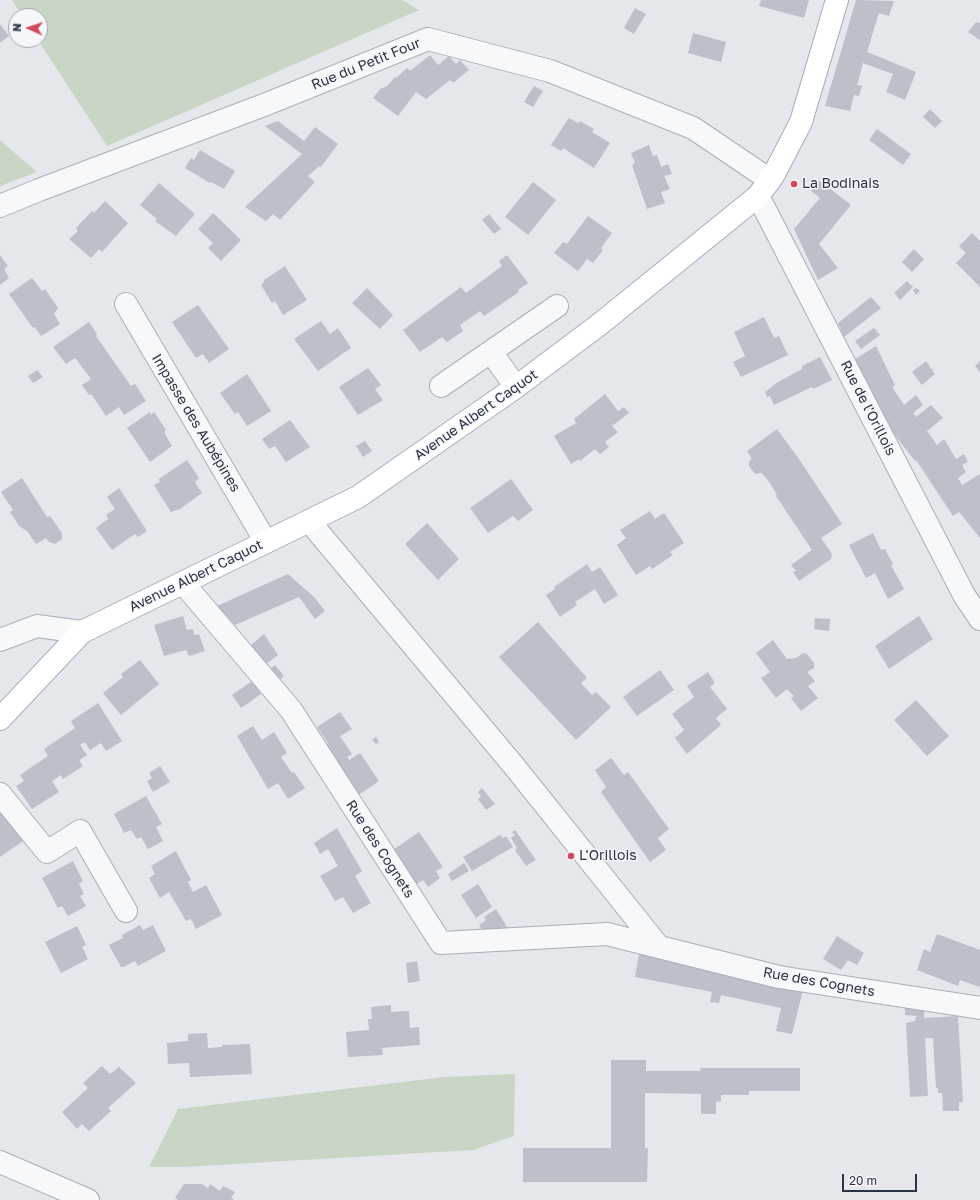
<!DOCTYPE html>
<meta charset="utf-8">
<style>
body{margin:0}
#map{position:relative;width:980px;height:1200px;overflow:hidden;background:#e4e7ec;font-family:"Golos Text",sans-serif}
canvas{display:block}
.north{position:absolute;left:8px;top:8px;width:40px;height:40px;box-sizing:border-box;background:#f4f6f9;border:1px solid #a4a8b1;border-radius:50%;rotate:273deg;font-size:11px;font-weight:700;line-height:16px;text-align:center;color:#2b3445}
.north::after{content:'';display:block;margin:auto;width:14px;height:18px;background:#d1495b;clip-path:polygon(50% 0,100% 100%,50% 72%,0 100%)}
.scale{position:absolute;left:842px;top:1174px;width:75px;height:18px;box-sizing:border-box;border:2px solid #2b3445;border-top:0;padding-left:5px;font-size:12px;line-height:14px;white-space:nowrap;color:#2b3445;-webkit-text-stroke:3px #f4f6f9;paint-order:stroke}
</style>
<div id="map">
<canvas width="980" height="1200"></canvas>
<div class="north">N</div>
<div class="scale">20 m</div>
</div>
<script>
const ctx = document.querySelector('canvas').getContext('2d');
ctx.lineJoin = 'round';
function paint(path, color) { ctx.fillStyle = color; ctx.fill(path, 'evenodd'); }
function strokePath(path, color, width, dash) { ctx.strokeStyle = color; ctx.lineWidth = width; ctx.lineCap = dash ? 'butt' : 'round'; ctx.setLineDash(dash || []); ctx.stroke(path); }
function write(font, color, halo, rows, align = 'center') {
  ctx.font = font + ' "Golos Text",sans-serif'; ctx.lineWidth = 3; ctx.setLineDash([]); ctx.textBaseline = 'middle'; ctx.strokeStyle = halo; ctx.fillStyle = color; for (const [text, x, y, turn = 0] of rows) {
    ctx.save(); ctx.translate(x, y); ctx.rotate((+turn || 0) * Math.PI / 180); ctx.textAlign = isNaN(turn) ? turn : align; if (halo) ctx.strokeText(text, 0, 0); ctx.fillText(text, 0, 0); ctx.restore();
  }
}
paint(new Path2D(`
 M 12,0 L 402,0 L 419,10 L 107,146 L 38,40 L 40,40 L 40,16 L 22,16 Z
 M 0,140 L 37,172 L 0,186 Z
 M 515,1074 L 514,1136 L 473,1150 L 184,1167 L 149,1167 L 178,1109 L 444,1077 Z`), '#c9d6c5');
paint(new Path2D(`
 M 761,0 L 809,0 L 804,18 L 759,6 Z
 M 856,0 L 894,1 L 889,16 L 879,13 L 867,52 L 916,72 L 905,100 L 886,92 L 893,74 L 863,63 L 857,85 L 862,86 L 859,96 L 854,95 L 850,111 L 825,106 Z
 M 635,8 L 646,14 L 634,34 L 624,28 Z
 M 976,22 L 980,23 L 980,40 L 968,32 Z
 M 0,24 L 9,36 L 0,43 Z
 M 693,33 L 726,42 L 721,62 L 688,53 Z
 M 430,55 L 438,65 L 449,56 L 456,64 L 460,60 L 469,70 L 453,83 L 450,80 L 426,99 L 416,92 L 398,116 L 373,98 L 380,89 L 387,86 L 395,77 L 396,78 L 407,68 L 410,71 Z
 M 534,86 L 543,91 L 533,107 L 524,102 Z
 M 930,109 L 942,121 L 935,128 L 923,117 Z
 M 569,118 L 578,123 L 580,121 L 594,129 L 592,132 L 610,143 L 594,168 L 563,148 L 561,151 L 551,145 Z
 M 278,121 L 304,141 L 315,127 L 338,144 L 320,168 L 319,166 L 308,176 L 315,182 L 280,220 L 273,214 L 266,221 L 245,207 L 302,154 L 265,126 Z
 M 877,129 L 911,154 L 903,165 L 869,140 Z
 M 649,145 L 653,156 L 657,155 L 661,167 L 668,164 L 672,174 L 664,176 L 670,189 L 661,192 L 665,203 L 647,209 L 632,165 L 635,163 L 631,153 Z
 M 200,150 L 235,171 L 224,189 L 211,182 L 210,183 L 185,168 L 191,158 L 194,160 Z
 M 820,181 L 851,205 L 819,244 L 838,268 L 818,280 L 794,229 L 820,198 L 811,191 Z
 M 533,182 L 556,200 L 528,235 L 505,217 Z
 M 159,183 L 195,214 L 176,236 L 155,221 L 157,219 L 140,205 Z
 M 105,201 L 128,223 L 102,252 L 99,249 L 91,258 L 69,239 L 78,231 L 76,228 L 92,211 L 94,213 Z
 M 213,213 L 241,240 L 221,261 L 208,248 L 213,243 L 198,229 Z
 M 489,214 L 501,229 L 494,234 L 482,220 Z
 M 588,216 L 612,233 L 601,248 L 603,250 L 593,263 L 587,259 L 578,271 L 554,253 L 563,242 L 567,244 Z
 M 972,233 L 980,241 L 980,287 L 956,263 L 966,253 L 959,246 Z
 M 914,249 L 924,259 L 912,272 L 902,262 Z
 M 0,255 L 8,266 L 4,269 L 9,278 L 0,285 Z
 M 507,255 L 528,283 L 518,290 L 519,292 L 484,316 L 480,311 L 460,325 L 463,331 L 447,342 L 442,337 L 420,352 L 403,330 L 461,287 L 466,293 L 502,266 L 499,261 Z
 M 285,266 L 307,300 L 283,315 L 275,301 L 272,303 L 261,285 L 264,282 L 264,280 Z
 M 32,278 L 42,291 L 45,289 L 58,308 L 54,314 L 60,324 L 41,336 L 35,327 L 33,328 L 9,294 Z
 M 907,281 L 913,287 L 900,300 L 894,293 Z
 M 367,288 L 393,315 L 380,329 L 352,303 Z
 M 916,288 L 920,291 L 916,295 L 913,290 Z
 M 871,297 L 881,308 L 844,337 L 838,323 Z
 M 198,305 L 229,349 L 209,363 L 203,354 L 196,358 L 172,322 Z
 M 764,317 L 774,338 L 779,336 L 788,355 L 741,377 L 733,362 L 745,356 L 734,332 Z
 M 321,321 L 330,334 L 338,328 L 351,348 L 318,371 L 294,339 Z
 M 89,322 L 97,334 L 96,336 L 131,386 L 135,384 L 146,401 L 124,415 L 119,407 L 106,416 L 91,394 L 89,395 L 82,385 L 91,379 L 75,358 L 66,364 L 53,347 Z
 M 874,328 L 880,335 L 861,349 L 855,341 Z
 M 876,346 L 895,385 L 892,387 L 904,405 L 916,395 L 923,405 L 913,413 L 916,417 L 931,405 L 943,418 L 927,431 L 937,445 L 944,439 L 956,459 L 964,454 L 968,462 L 962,465 L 966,472 L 958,478 L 962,485 L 980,474 L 980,538 L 959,512 L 953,516 L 916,460 L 915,461 L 884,421 L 855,359 Z
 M 820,357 L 832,380 L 813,389 L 812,387 L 774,405 L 770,396 L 767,397 L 765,392 L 778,382 L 802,369 L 802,366 Z
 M 926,361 L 935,374 L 922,385 L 912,372 Z
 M 980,361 L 980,372 L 975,366 Z
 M 368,368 L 381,385 L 375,389 L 383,400 L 358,415 L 339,387 Z
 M 37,370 L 43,377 L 33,383 L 28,376 Z
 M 247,374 L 271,411 L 247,426 L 238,412 L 235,414 L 220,393 Z
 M 605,394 L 618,411 L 624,407 L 629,413 L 612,426 L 618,432 L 605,442 L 609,447 L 600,454 L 595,449 L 580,461 L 579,459 L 571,464 L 554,436 L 576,423 L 574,419 Z
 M 150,412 L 151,415 L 154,412 L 166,430 L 164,432 L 172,446 L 150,462 L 127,428 Z
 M 290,420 L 310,447 L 286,462 L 275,446 L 269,449 L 262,439 Z
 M 777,429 L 801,462 L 842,524 L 821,538 L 832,554 L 831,559 L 799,581 L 793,572 L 796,571 L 791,565 L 812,550 L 776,496 L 777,495 L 770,483 L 762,473 L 755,474 L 749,466 L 749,461 L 752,459 L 747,451 Z
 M 365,441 L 372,451 L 363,457 L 356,446 Z
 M 187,460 L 199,478 L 195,482 L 202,493 L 180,509 L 171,512 L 154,485 L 160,482 L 159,479 Z
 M 22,478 L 47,517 L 50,516 L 62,533 L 62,539 L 55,544 L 49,542 L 46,538 L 36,544 L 27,531 L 19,526 L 10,512 L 13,510 L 1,492 Z
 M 511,479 L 533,510 L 518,521 L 513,516 L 488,533 L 470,508 Z
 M 119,488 L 147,531 L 138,537 L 135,534 L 112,550 L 96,528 L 108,519 L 106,515 L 115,509 L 107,497 Z
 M 650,511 L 655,519 L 664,513 L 684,543 L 670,552 L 673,555 L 652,569 L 650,566 L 636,575 L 617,545 L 626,538 L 620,530 Z
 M 427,523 L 459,559 L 438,580 L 405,544 Z
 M 873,533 L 881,550 L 885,549 L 893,564 L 891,565 L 904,589 L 888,599 L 875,573 L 866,578 L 849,545 Z
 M 587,564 L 592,572 L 600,567 L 618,595 L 604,604 L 595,589 L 575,602 L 577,605 L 560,617 L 546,595 L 555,589 L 554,587 Z
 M 288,574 L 314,597 L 325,611 L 315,619 L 299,597 L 235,625 L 217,606 Z
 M 183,616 L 187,630 L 193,629 L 194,635 L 199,634 L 205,651 L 189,656 L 186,650 L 164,656 L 154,625 Z
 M 919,616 L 933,639 L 889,669 L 875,646 Z
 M 815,618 L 830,619 L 829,631 L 814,629 Z
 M 538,622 L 587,678 L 581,683 L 592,695 L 596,692 L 611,707 L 576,740 L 499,657 Z
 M 264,634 L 278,655 L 265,665 L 251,645 Z
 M 773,640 L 787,659 L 796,658 L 803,653 L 807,654 L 814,663 L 814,668 L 807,672 L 815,681 L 808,686 L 818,698 L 801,711 L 791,698 L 794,696 L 787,689 L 776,698 L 761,678 L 770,672 L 756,653 Z
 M 140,660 L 159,684 L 121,715 L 103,693 L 123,677 L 121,674 Z
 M 275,665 L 284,676 L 278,681 L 269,670 Z
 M 660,670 L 674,690 L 637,716 L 623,697 Z
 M 708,672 L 715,683 L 710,687 L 727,709 L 716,718 L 721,725 L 687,754 L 675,738 L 684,730 L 672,714 L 694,697 L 687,686 Z
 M 252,681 L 261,694 L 241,708 L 232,695 Z
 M 916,700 L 949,736 L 927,756 L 894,720 Z
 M 98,703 L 122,741 L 106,751 L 101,743 L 90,750 L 85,742 L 80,745 L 87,755 L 79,760 L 83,766 L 63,779 L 61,775 L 52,781 L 59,792 L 32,809 L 16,786 L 24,781 L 20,775 L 48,756 L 44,749 L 75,728 L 71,721 Z
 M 340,712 L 352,729 L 340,736 L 352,754 L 347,757 L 349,760 L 360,753 L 379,781 L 357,796 L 324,746 L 328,743 L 317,727 Z
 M 253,726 L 262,740 L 274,732 L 287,753 L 281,757 L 292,773 L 294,772 L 305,788 L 288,799 L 278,783 L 268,789 L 237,736 Z
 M 376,737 L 379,742 L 376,744 L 372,740 Z
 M 611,758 L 624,775 L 628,772 L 669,829 L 658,838 L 666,850 L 650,862 L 601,792 L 606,787 L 595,770 Z
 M 160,766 L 170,782 L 153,792 L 147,781 L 152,778 L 149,773 Z
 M 482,788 L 495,804 L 486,810 L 478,799 L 481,796 L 478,792 Z
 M 146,796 L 162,824 L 156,827 L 163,841 L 148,849 L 141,837 L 137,839 L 131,830 L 124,833 L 114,814 Z
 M 3,812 L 23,841 L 0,857 L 0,814 Z
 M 337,828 L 362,871 L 355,876 L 371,903 L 353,913 L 343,897 L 335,901 L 320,876 L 338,866 L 328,849 L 320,854 L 314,843 Z
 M 515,830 L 536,860 L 526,866 L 515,850 L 517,848 L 511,838 L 515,835 L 512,832 Z
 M 419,832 L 443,867 L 436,871 L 440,878 L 428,887 L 423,880 L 413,886 L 390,852 Z
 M 500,835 L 503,838 L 506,836 L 513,847 L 472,871 L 463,857 Z
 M 176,851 L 191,880 L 188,882 L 193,892 L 206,885 L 222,915 L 196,929 L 191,919 L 186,921 L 169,892 L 160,898 L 149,878 L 155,874 L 151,866 Z
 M 73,861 L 83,881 L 79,884 L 84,894 L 80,896 L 86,906 L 68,916 L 62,906 L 58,908 L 42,878 Z
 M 464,863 L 469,871 L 452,881 L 448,874 Z
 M 478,884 L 492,907 L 476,918 L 461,895 Z
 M 496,909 L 510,932 L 485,934 L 479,925 L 486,920 L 484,917 Z
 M 140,925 L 143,930 L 153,925 L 166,951 L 138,966 L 135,961 L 124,967 L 121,967 L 109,945 L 123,938 L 122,935 Z
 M 77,926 L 86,945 L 82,947 L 88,959 L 61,973 L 45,942 Z
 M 937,934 L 980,950 L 980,987 L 960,980 L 958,986 L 917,970 L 924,949 L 930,952 Z
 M 837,936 L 864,953 L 857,965 L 848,960 L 841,970 L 823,959 Z
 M 639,954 L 712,969 L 803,990 L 792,1034 L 776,1031 L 781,1008 L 721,995 L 719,1003 L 710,1002 L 712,992 L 635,977 Z
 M 417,961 L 420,981 L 408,983 L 406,963 Z
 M 391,1005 L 391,1012 L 409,1011 L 410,1028 L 419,1027 L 420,1045 L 382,1048 L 383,1055 L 348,1057 L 346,1032 L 369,1030 L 368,1019 L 372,1019 L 371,1007 Z
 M 905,1007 L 924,1009 L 924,1018 L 958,1016 L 963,1102 L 959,1102 L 959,1111 L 943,1111 L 942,1093 L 938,1093 L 938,1088 L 936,1088 L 933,1038 L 925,1038 L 928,1096 L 910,1097 L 906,1023 L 915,1021 L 916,1016 L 905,1015 Z
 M 207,1033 L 208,1048 L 222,1047 L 222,1045 L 250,1044 L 252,1074 L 190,1077 L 189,1063 L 168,1064 L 167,1043 L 188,1041 L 188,1034 Z
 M 611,1060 L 646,1060 L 646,1071 L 701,1071 L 700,1068 L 800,1068 L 800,1091 L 749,1091 L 749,1095 L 721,1095 L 721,1101 L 716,1102 L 716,1114 L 701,1114 L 701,1094 L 645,1093 L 645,1148 L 648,1148 L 647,1182 L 523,1182 L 523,1148 L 611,1148 Z
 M 102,1066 L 110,1074 L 119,1067 L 136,1083 L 108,1108 L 111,1111 L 89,1131 L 82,1124 L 77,1129 L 62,1112 L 88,1088 L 83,1083 Z
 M 184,1184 L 202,1184 L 208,1188 L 210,1184 L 220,1191 L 223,1186 L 235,1192 L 231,1198 L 234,1200 L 178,1200 L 175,1198 Z`), '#bbc0ca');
const street = new Path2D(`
 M 758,196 L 964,595 L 980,619
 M 0,206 L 39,190 L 264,105 L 428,39 L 550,71 L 693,128 L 770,180
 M 126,304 L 266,542
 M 491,352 L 516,387
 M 441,386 L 557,306
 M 309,521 L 514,766 L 659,947
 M 183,583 L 291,710 L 441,943 L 607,934 L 779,977 L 980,1008
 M 0,640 L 37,626 L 82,632
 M 0,794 L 47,852 L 80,831 L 126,911
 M 0,1162 L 88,1200`);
const secondary = new Path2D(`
 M 0,719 L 82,632 L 358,497 L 516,387 L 600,324 L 758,196 L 773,176 L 801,122 L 837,0`);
strokePath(street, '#a9aeb7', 24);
strokePath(secondary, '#a9aeb7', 24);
strokePath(street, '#f7f8fa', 22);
strokePath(secondary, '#fff', 22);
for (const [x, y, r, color] of [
 [794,184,4,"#d1495b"],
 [571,856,4,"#d1495b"]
]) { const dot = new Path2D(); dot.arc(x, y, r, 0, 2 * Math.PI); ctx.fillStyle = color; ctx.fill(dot); strokePath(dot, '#f4f6f9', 1.5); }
write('14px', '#2b3445', '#f4f6f9', [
 ["Rue du Petit Four",366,64,-22],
 ["Rue de l'Orillois",868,408,63],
 ["Avenue Albert Caquot",476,415,-35],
 ["Impasse des Aubépines",196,423,59],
 ["Avenue Albert Caquot",196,576,-26],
 ["Rue des Cognets",380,849,57],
 ["Rue des Cognets",819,982,10]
]);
write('14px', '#2b3445', '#f4f6f9', [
 ["La Bodinais",802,184],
 ["L'Orillois",579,856]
], 'left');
</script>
